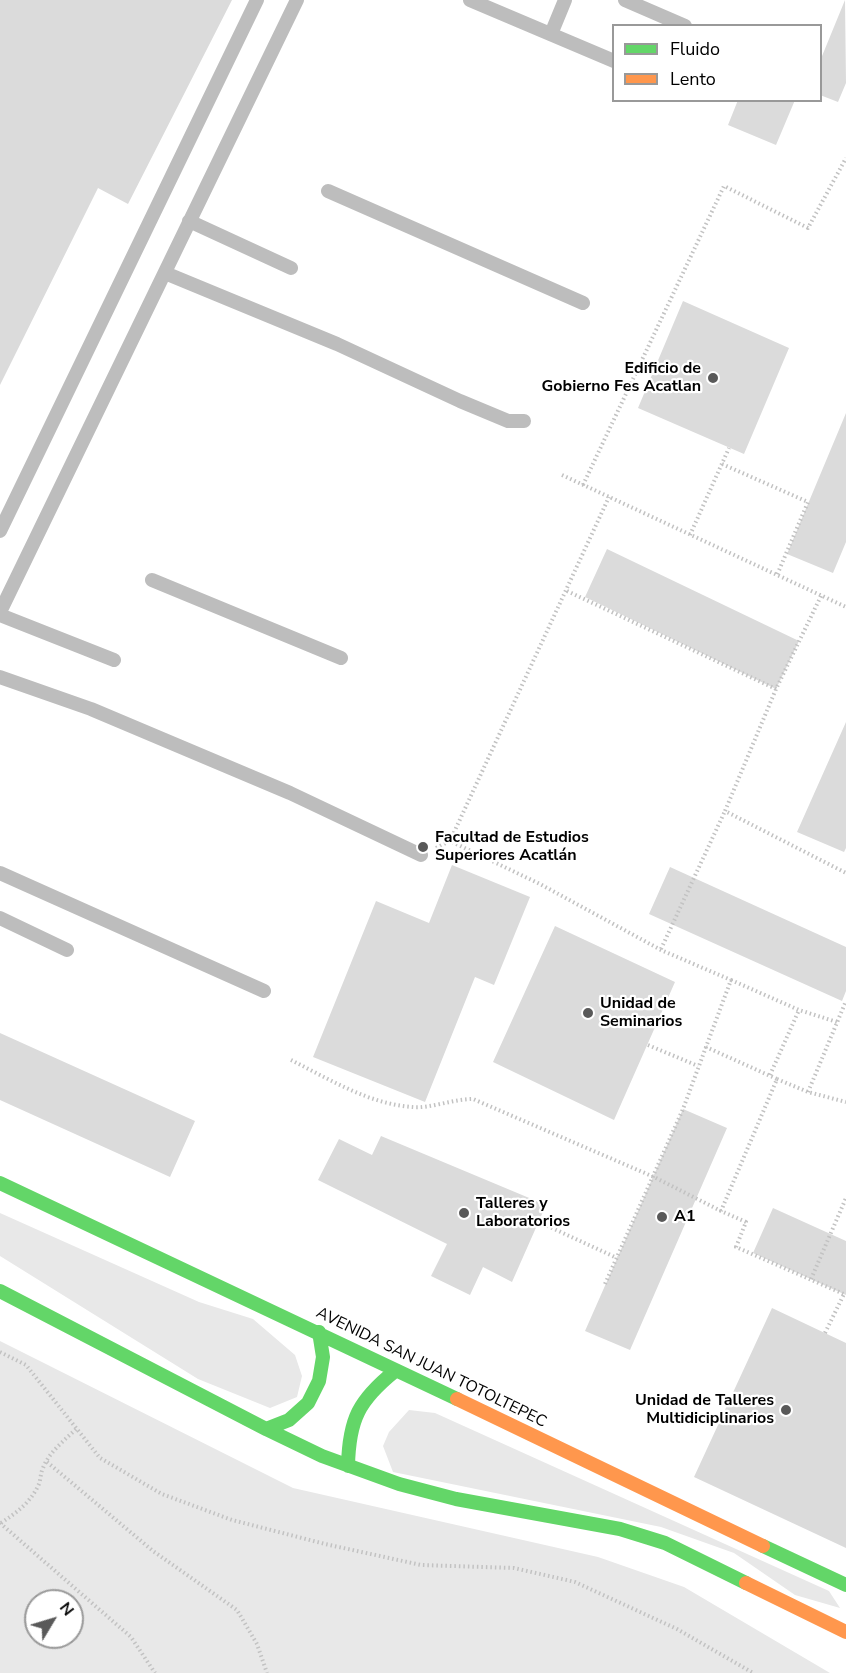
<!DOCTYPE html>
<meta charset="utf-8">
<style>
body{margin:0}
#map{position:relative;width:846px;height:1673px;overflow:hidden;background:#fff;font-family:"Nunito Sans",sans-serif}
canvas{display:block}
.legend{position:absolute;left:612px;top:24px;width:210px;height:78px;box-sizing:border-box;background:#fff;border:2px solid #999;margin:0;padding:8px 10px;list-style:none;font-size:18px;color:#000}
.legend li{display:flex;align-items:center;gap:12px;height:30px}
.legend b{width:30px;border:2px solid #999}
.north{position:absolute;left:24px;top:1589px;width:60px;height:60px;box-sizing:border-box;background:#fff;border:2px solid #999;border-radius:50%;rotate:52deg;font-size:16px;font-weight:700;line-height:24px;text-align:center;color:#000}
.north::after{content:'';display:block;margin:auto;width:21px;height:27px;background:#595959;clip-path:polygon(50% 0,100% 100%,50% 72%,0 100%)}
</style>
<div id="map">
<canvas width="846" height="1673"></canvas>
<ul class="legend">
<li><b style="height:8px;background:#63d668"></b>Fluido</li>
<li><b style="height:8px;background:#ff974d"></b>Lento</li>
</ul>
<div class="north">N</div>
</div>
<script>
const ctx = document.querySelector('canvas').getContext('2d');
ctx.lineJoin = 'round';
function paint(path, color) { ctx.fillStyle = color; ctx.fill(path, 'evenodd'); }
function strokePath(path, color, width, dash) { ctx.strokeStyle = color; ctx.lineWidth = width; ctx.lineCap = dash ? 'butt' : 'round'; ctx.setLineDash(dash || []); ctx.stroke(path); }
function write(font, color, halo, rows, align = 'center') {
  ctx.font = font + ' "Nunito Sans",sans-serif'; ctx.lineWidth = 4.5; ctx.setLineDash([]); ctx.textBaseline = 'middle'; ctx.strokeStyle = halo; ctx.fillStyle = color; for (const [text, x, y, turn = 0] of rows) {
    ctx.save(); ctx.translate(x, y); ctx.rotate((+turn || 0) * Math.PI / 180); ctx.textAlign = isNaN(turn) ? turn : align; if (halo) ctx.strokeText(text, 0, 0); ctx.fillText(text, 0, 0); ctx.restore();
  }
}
paint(new Path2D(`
 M 0,1213 L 199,1302 L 253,1319 L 295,1355 L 302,1376 L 297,1397 L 270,1408 L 198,1379 L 0,1256 Z
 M 0,1341 L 293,1488 L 598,1557 L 684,1587 L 830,1673 L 0,1673 ZM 36,1601 L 72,1601 L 72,1637 L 36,1637 Z
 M 409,1410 L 435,1413 L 829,1591 L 840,1608 L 795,1595 L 734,1553 L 661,1527 L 393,1472 L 383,1446 L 389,1432 Z`), '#e8e8e8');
paint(new Path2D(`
 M 0,0 L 232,0 L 128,204 L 98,188 L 0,385 Z
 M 845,0 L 846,83 L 838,102 L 820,95 L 820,61 Z
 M 738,100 L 795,100 L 776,145 L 728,125 Z
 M 683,301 L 789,348 L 744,454 L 638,408 Z
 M 846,413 L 846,542 L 833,573 L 787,554 Z
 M 607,549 L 799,641 L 776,689 L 585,597 Z
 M 846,722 L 846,848 L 844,852 L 797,832 Z
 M 452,865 L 530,897 L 494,985 L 475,977 L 425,1102 L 313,1057 L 376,901 L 429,923 Z
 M 670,867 L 846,947 L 846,991 L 842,1001 L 649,914 Z
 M 555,926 L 675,982 L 614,1120 L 493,1062 Z
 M 0,1033 L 195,1121 L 170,1177 L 0,1100 Z
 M 683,1109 L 727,1128 L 630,1350 L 585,1331 Z
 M 381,1136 L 546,1205 L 512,1282 L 483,1267 L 470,1295 L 431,1276 L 447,1244 L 318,1180 L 339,1139 L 372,1155 Z
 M 773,1208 L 846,1241 L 846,1295 L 753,1253 Z
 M 772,1308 L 846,1343 L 846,1548 L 694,1477 Z`), '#dbdbdb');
strokePath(new Path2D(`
 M 722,464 L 808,502 L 777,575
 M 562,475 L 846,607
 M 583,485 L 724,186 L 808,228 L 846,158
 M 690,535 L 729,448
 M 567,591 L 776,689
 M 821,596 L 776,689 L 725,811 L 846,873
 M 450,841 L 609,497
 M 436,848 L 450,841 L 540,884 L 661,950 L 731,980 L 706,1047 L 777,1079 L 721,1211 L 746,1222 L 736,1247 L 846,1295
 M 661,949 L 725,811
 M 731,980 L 799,1010 L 837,1022
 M 648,1045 L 698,1066
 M 291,1060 C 329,1079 369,1104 412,1107 C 429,1109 453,1099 473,1099 L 654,1177 L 721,1211
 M 770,1075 L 799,1010
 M 777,1079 L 808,1092 L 846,1102
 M 808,1092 L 846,1001
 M 539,1222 L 617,1258
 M 811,1279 L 846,1198
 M 605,1284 L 683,1109 L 706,1047
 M 825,1333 L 844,1294
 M 0,1352 L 26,1365 L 100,1458 L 162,1494 L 232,1520 L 325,1544 L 421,1565 L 514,1568 L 575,1582 L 677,1629 L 753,1673
 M 47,1462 L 153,1551 L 237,1610 L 257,1644 L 267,1673
 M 0,1523 L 131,1637 L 155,1673
 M 1,1523 C 16,1513 30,1503 38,1486 C 41,1481 40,1474 43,1468 C 49,1452 65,1440 77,1428`), '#c2c2c2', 4, [1.5, 3]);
strokePath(new Path2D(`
 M 470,0 L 614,61
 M 625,0 L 685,26
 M 551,34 L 565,0
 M 328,191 L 583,303
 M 189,221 L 291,268
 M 165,273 L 337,344 L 460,401 L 508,421 L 524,421
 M 0,531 L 257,0
 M 152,580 L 341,658
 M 0,612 L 297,0
 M 0,615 L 114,660
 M 0,677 L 91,709 L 290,793 L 421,855
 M 0,873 L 264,991
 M 0,918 L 67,950`), '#bdbdbd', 14);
strokePath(new Path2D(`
 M 0,1183 L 457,1399
 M 0,1291 L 266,1429 L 322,1456 L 399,1484 L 456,1499 L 620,1529 L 665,1543 L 746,1583
 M 266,1429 L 289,1420 L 308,1403 L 319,1381 L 323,1357 L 319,1332
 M 348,1466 C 349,1419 359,1400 395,1371
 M 763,1546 L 846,1585`), '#63d668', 14);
strokePath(new Path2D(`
 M 457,1399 L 763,1546
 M 746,1583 L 846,1632`), '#ff974d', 14);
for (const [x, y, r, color] of [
 [713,378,6,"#595959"],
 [423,847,6,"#595959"],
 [588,1013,6,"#595959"],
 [464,1213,6,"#595959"],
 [662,1217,6,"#595959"],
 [786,1410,6,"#595959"]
]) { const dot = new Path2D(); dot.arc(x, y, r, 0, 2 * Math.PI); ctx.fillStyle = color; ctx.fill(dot); strokePath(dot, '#fff', 2); }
write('bold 16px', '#000', '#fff', [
 ["Edificio de",701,369,"right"],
 ["Gobierno Fes Acatlan",701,387,"right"],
 ["Facultad de Estudios",435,838],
 ["Superiores Acatlán",435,856],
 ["Unidad de",600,1004],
 ["Seminarios",600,1022],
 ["Talleres y",476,1204],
 ["Laboratorios",476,1222],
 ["A1",674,1217],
 ["Unidad de Talleres",774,1401,"right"],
 ["Multidiciplinarios",774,1419,"right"]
], 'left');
write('16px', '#000', '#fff', [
 ["AVENIDA SAN JUAN TOTOLTEPEC",431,1368,26]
]);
</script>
